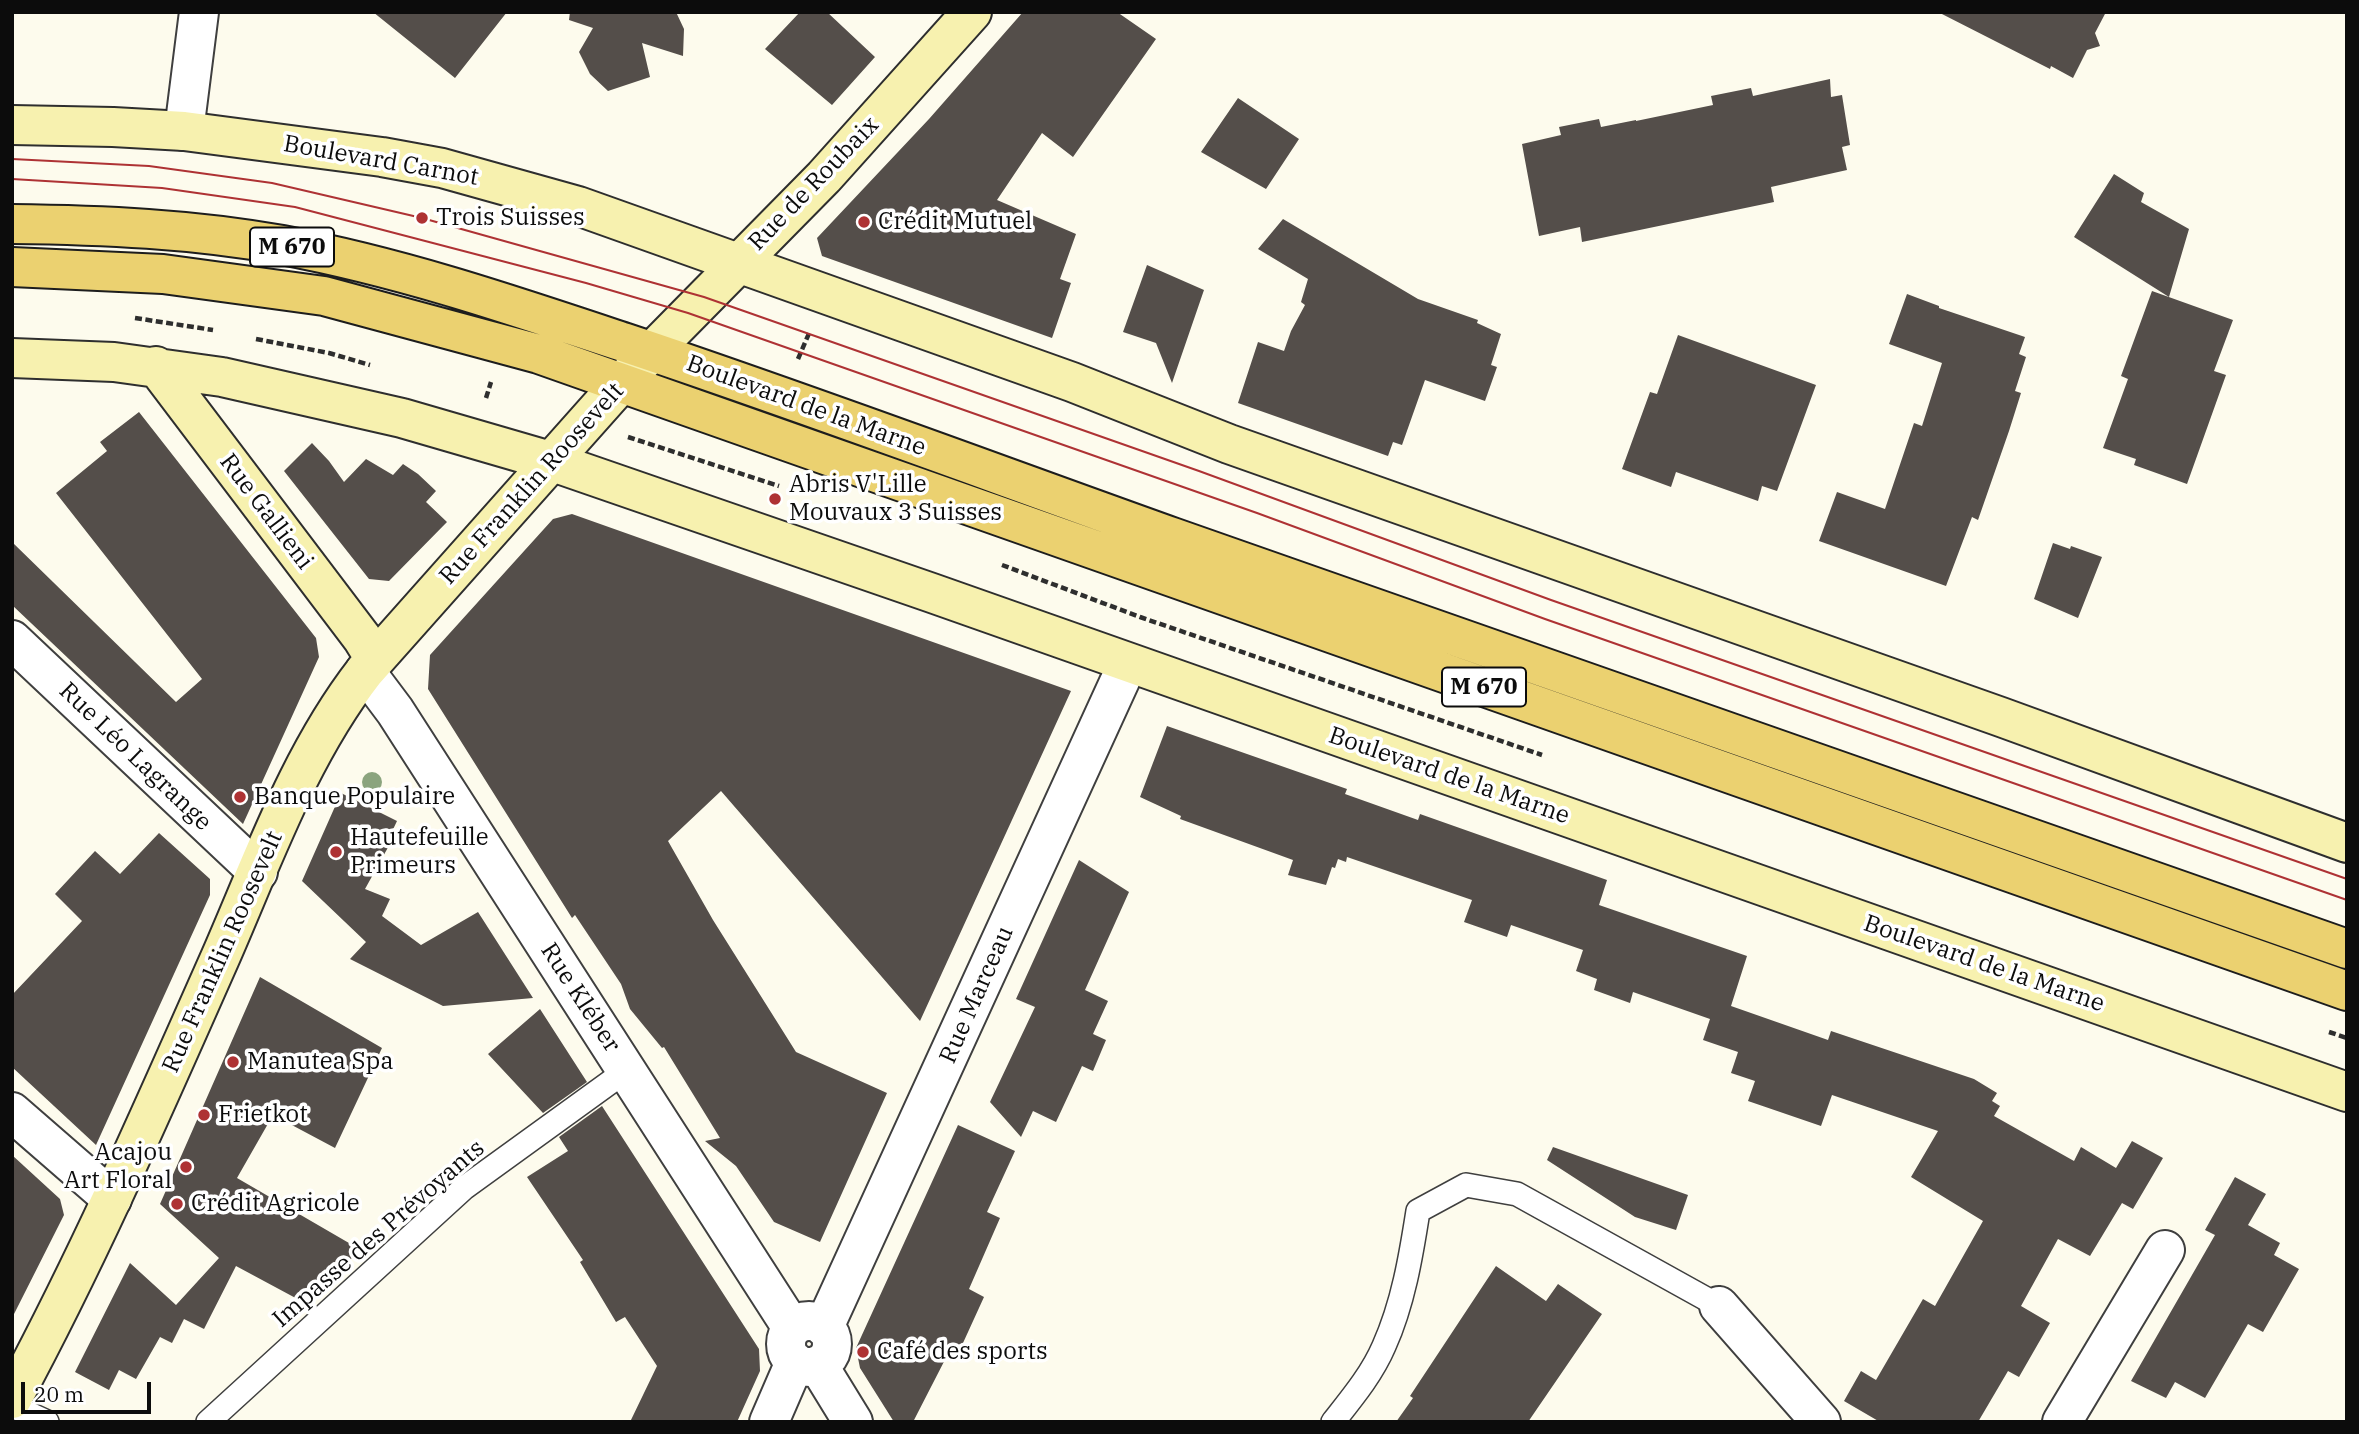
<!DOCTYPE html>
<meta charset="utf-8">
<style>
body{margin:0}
#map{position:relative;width:2359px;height:1434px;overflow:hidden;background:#fdfbed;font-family:"IBM Plex Serif",serif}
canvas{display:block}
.frame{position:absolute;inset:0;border:14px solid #0c0c0c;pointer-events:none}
.scale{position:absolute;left:21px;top:1382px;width:130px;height:32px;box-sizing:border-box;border:4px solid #0c0c0c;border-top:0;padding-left:9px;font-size:21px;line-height:24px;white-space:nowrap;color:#0c0c0c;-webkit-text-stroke:5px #fff;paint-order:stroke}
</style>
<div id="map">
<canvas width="2359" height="1434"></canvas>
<div class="frame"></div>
<div class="scale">20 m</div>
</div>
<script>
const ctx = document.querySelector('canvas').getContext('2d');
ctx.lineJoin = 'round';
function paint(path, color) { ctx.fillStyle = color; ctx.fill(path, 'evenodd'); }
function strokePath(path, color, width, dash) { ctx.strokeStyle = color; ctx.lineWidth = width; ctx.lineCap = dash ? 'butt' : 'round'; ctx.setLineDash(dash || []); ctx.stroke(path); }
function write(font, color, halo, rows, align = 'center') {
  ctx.font = font + ' "IBM Plex Serif",serif'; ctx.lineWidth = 7; ctx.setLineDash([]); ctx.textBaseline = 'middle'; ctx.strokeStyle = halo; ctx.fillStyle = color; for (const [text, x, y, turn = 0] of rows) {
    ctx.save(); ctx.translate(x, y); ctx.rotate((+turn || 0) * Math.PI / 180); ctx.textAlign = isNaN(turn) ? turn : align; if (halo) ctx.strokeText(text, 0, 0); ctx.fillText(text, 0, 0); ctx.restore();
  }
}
paint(new Path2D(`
 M 373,12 L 507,12 L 455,78 Z
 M 570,12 L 676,12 L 684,29 L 683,56 L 642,43 L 650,77 L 608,91 L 590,74 L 579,52 L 593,28 L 569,20 Z
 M 800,12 L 827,12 L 875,57 L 832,105 L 765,49 Z
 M 1023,12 L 1117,12 L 1156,39 L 1073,157 L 1042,133 L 997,200 L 1076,234 L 1060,279 L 1071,283 L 1052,338 L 822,256 L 817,238 L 929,119 Z
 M 1938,12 L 2106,12 L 2095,33 L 2100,46 L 2087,50 L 2073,78 L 2051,66 L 2050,69 Z
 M 1830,79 L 1831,97 L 1842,95 L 1850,145 L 1842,147 L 1847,170 L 1771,187 L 1774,202 L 1582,242 L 1580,227 L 1539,236 L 1522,144 L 1561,135 L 1559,127 L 1599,119 L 1601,127 L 1636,120 L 1636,121 L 1713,105 L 1711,96 L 1751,88 L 1753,96 Z
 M 1238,98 L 1299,139 L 1266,189 L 1201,152 Z
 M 2114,174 L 2144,193 L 2141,202 L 2189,229 L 2169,297 L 2074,237 Z
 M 1283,219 L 1418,299 L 1478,320 L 1477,323 L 1501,334 L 1491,365 L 1497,367 L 1485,401 L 1425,380 L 1402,445 L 1393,442 L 1388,456 L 1238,403 L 1258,342 L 1284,351 L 1291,331 L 1305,305 L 1301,302 L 1308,279 L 1258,249 Z
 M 1147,265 L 1204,290 L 1172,383 L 1156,343 L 1123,332 Z
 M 2152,291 L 2233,320 L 2214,371 L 2226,375 L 2187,484 L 2134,465 L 2136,459 L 2103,448 L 2128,379 L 2121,376 Z
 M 1907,294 L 1939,306 L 1939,308 L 2025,337 L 2019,354 L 2026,357 L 2015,391 L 2021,393 L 2009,431 L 1978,520 L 1972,517 L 1946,586 L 1819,541 L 1837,492 L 1885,509 L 1914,423 L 1922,426 L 1942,363 L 1889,344 Z
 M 1678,335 L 1816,385 L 1777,491 L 1762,486 L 1758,501 L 1676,472 L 1671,487 L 1622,469 L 1650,392 L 1657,394 Z
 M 139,412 L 316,638 L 319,657 L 243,824 L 12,605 L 12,542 L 176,702 L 202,679 L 56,493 L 107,451 L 100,442 Z
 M 312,443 L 329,461 L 344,482 L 366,459 L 393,475 L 403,464 L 418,474 L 436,491 L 426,502 L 447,522 L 389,581 L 369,579 L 284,471 Z
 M 572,514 L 1071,691 L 920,1021 L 721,791 L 668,841 L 713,920 L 796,1052 L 887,1093 L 820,1242 L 774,1222 L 736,1166 L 705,1141 L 720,1138 L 664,1047 L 662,1048 L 630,1009 L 621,984 L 575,915 L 572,918 L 428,689 L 430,655 L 553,519 Z
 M 2053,543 L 2070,549 L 2071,546 L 2102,557 L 2078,618 L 2034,599 Z
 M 1167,726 L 1347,789 L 1345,794 L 1418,820 L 1420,814 L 1607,880 L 1599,905 L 1747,956 L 1731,1006 L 1828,1040 L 1831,1031 L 1974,1079 L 1997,1093 L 1992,1101 L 2000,1106 L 1994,1116 L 2074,1161 L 2081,1147 L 2116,1168 L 2132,1141 L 2163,1158 L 2133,1209 L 2122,1203 L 2090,1256 L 2058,1239 L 2021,1306 L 2050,1323 L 2019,1377 L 2008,1371 L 1978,1422 L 1880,1422 L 1844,1401 L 1861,1371 L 1876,1380 L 1923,1299 L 1935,1306 L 1983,1221 L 1911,1177 L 1938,1131 L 1832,1095 L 1821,1126 L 1748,1101 L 1755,1081 L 1731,1073 L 1738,1052 L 1703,1040 L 1710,1019 L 1633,992 L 1630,1003 L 1594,990 L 1597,979 L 1576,971 L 1583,950 L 1511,925 L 1507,937 L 1464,922 L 1472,900 L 1347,857 L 1346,862 L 1338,859 L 1335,868 L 1332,867 L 1326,885 L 1288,875 L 1293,860 L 1180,819 L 1181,816 L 1140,797 Z
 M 341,793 L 397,821 L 388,840 L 391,842 L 365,889 L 390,899 L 382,916 L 421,945 L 478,912 L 533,998 L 443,1006 L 350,959 L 366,942 L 302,881 Z
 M 159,833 L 210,879 L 210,895 L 96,1145 L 12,1067 L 12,995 L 82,921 L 55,894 L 95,851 L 120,874 Z
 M 1079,860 L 1129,892 L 1085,990 L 1108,1001 L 1093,1034 L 1106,1040 L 1093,1071 L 1082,1066 L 1056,1122 L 1033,1111 L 1021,1137 L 990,1102 L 1035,1007 L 1016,999 Z
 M 260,977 L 382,1048 L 335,1148 L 273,1115 L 237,1178 L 361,1250 L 303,1302 L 236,1266 L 204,1329 L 184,1319 L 172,1343 L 160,1337 L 136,1379 L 119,1370 L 109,1390 L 75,1372 L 130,1263 L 176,1305 L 219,1258 L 160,1204 Z
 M 540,1009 L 587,1082 L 543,1113 L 488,1054 Z
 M 602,1106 L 759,1349 L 760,1371 L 737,1422 L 630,1422 L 657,1366 L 625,1317 L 616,1322 L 580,1262 L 583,1260 L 527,1177 L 568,1151 L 559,1137 Z
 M 958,1125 L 1015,1151 L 987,1212 L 1000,1218 L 969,1289 L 984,1297 L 963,1343 L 951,1348 L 913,1422 L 894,1422 L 860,1368 L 856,1348 Z
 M 1553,1147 L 1688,1195 L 1676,1230 L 1635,1217 L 1547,1160 Z
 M 12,1155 L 60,1199 L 64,1215 L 12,1318 Z
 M 2235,1177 L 2266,1194 L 2248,1225 L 2280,1243 L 2274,1255 L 2299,1269 L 2263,1332 L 2248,1324 L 2205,1398 L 2175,1382 L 2166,1398 L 2131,1381 L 2215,1235 L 2205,1230 Z
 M 1496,1266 L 1546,1301 L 1558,1284 L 1602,1314 L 1528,1422 L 1396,1422 L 1413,1398 L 1410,1396 Z`), '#544e4a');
const lane = new Path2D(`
 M 12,1406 L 47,1422
 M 208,1422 L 464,1188 L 627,1070
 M 1333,1422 C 1352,1398 1372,1374 1384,1346 C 1403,1304 1411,1256 1418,1211 L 1466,1185 L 1517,1194 L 1719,1306`);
const street = new Path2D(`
 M 184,131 L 199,12
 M 12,640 L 258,872
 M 365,671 L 395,711 L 792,1328
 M 12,1112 L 112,1199
 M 1719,1306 L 1821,1422
 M786 1344a23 23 0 1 1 46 0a23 23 0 1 1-46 0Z
 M 824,1327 L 1128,663
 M 818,1365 L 853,1422
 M 769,1422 L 795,1362
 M 2062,1422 L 2165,1250`);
const secondary = new Path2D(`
 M 12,125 L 113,127 L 184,131 L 382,157 L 442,168 L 578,206 L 1072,382 L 1229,444 L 2001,717 L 2347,843
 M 12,358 L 114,362 L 222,377 L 402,418 L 550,461 L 932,593 L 2347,1092
 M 156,366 L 362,638 L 375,659
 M 12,1399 C 89,1256 154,1107 220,958 C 263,860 299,756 365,671 L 622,382 L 824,177 L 972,12`);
const primary = new Path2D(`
 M 12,224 C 103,225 193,229 282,245 C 400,267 512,305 626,343 C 809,404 990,472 1172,537 C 1562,677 1954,814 2347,949
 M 12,267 L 163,274 L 324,296 L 539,354 L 2347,991`);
strokePath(lane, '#3f3f3f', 26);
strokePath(street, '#3f3f3f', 42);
strokePath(secondary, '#2e2e2e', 42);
strokePath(primary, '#1d1d1d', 42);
strokePath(new Path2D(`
 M 135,318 L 213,330
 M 256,339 L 329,353 L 370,365
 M 798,359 L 810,331
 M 486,398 L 491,382
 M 628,437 L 779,486
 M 1002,565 L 1140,617 L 1542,755
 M 2329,1032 L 2347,1038`), '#2e2e2e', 4.5, [7, 3.5]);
strokePath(lane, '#fff', 23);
strokePath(street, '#fff', 38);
strokePath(secondary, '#f7f1af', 38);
strokePath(primary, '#ebd170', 38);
strokePath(new Path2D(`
 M 12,159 L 149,166 L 272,183 L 422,218 L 704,297 L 1199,471 L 1551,600 L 2347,879
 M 12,179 L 162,188 L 295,207 L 586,283 L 688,313 L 1257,513 L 1545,619 L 2347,900`), '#ae3234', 2);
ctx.fillStyle = '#8ba47e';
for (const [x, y] of [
 [372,782]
]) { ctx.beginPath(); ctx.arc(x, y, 10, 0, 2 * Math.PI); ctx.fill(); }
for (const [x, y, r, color] of [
 [422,218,7,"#ae3234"],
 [864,222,7,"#ae3234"],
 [775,499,7,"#ae3234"],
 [240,797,7,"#ae3234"],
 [336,852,7,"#ae3234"],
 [233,1062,7,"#ae3234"],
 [204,1115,7,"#ae3234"],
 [186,1167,7,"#ae3234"],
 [177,1204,7,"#ae3234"],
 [863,1352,7,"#ae3234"]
]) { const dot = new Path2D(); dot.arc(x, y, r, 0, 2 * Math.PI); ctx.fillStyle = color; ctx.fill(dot); strokePath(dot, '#fff', 2.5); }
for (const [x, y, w] of [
 [292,247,84],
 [1484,687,84]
]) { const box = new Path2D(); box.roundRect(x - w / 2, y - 19.5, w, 39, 5); ctx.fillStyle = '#fff'; ctx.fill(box); strokePath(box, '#0c0c0c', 2); }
write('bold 23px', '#0c0c0c', null, [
 ["M 670",292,247],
 ["M 670",1484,687]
]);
write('24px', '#0c0c0c', '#fff', [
 ["Boulevard Carnot",381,161,10],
 ["Rue de Roubaix",814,184,-46],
 ["Boulevard de la Marne",806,406,20],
 ["Rue Franklin Roosevelt",532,484,-48],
 ["Rue Gallieni",266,512,53],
 ["Rue Léo Lagrange",135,757,44],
 ["Boulevard de la Marne",1449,776,19],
 ["Rue Franklin Roosevelt",223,952,-66],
 ["Boulevard de la Marne",1984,964,19],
 ["Rue Marceau",977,995,-66],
 ["Rue Kléber",580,998,57],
 ["Impasse des Prévoyants",379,1234,-41]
]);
write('24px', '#0c0c0c', '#fff', [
 ["Trois Suisses",436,218],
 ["Crédit Mutuel",878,222],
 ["Abris V'Lille",789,485],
 ["Mouvaux 3 Suisses",789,513],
 ["Banque Populaire",254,797],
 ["Hautefeuille",350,838],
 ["Primeurs",350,866],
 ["Manutea Spa",247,1062],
 ["Frietkot",218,1115],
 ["Acajou",172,1153,"right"],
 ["Art Floral",172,1181,"right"],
 ["Crédit Agricole",191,1204],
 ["Café des sports",877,1352]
], 'left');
</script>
